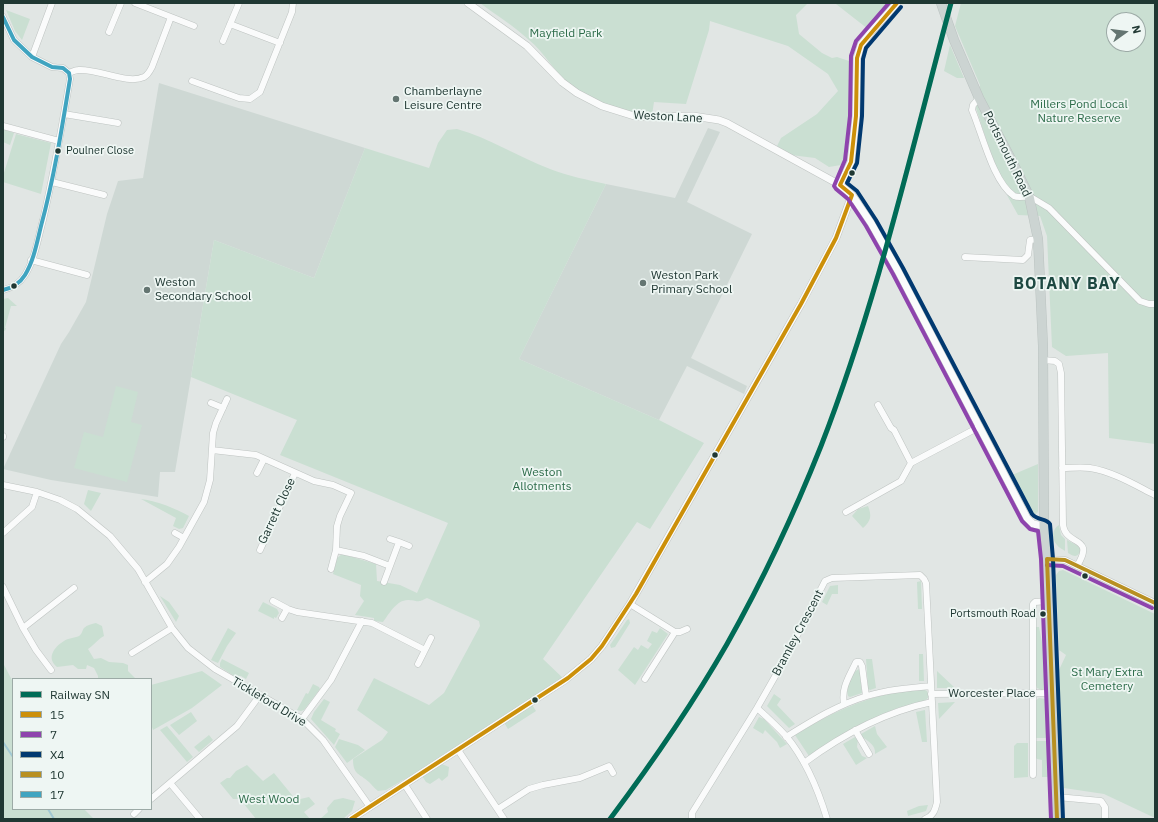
<!DOCTYPE html>
<style>
body{margin:0}
#map{position:relative;width:1158px;height:822px;overflow:hidden;background:#e1e6e4;font-family:"IBM Plex Sans",sans-serif}
canvas{display:block}
.frame{position:absolute;inset:0;border:4px solid #203833;pointer-events:none}
.legend{position:absolute;left:12px;top:678px;width:140px;height:132px;box-sizing:border-box;background:#eef6f3;border:1px solid #9caaa6;margin:0;padding:5px 7px;list-style:none;font-size:12px;color:#203833}
.legend li{display:flex;align-items:center;gap:8px;height:20px}
.legend b{width:20px;border:1px solid #9caaa6}
.north{position:absolute;left:1106px;top:12px;width:40px;height:40px;box-sizing:border-box;background:#eef6f3;border:1px solid #9caaa6;border-radius:50%;rotate:76deg;font-size:11px;font-weight:700;line-height:16px;text-align:center;color:#203833}
.north::after{content:'';display:block;margin:auto;width:14px;height:18px;background:#647571;clip-path:polygon(50% 0,100% 100%,50% 72%,0 100%)}
</style>
<div id="map">
<canvas width="1158" height="822"></canvas>
<div class="frame"></div>
<ul class="legend">
<li><b style="height:5px;background:#006b56"></b>Railway SN</li>
<li><b style="height:5px;background:#cc900a"></b>15</li>
<li><b style="height:5px;background:#8e44ad"></b>7</li>
<li><b style="height:5px;background:#013970"></b>X4</li>
<li><b style="height:5px;background:#b89022"></b>10</li>
<li><b style="height:5px;background:#40a4c0"></b>17</li>
</ul>
<div class="north">N</div>
</div>
<script>
const ctx = document.querySelector('canvas').getContext('2d');
ctx.lineJoin = 'round';
function paint(path, color) { ctx.fillStyle = color; ctx.fill(path, 'evenodd'); }
function strokePath(path, color, width, dash) { ctx.strokeStyle = color; ctx.lineWidth = width; ctx.lineCap = dash ? 'butt' : 'round'; ctx.setLineDash(dash || []); ctx.stroke(path); }
function write(font, color, halo, rows, align = 'center') {
  ctx.font = font + ' "IBM Plex Sans",sans-serif'; ctx.lineWidth = 3.5; ctx.setLineDash([]); ctx.textBaseline = 'middle'; ctx.strokeStyle = halo; ctx.fillStyle = color; for (const [text, x, y, turn = 0] of rows) {
    ctx.save(); ctx.translate(x, y); ctx.rotate((+turn || 0) * Math.PI / 180); ctx.textAlign = isNaN(turn) ? turn : align; if (halo) ctx.strokeText(text, 0, 0); ctx.fillText(text, 0, 0); ctx.restore();
  }
}
paint(new Path2D(`
 M 159,83 L 365,148 L 314,278 L 214,240 L 175,472 L 160,472 L 158,497 L 51,480 L 3,469 L 61,344 L 69,332 L 86,302 L 107,214 L 118,181 L 143,178 Z
 M 708,128 L 720,132 L 687,202 L 752,234 L 691,358 L 747,386 L 744,394 L 687,366 L 659,420 L 519,359 L 606,184 L 675,198 Z`), '#ced8d4');
paint(new Path2D(`
 M 480,3 L 808,3 L 796,15 L 799,34 L 822,53 L 832,58 L 837,57 L 855,63 L 852,109 L 848,144 L 841,165 L 829,167 L 815,158 L 791,155 L 777,146 L 781,138 L 817,114 L 838,91 L 828,74 L 788,46 L 710,21 L 709,30 L 686,104 L 654,102 L 652,115 C 624,113 590,102 568,83 C 553,70 544,52 529,40 C 514,26 496,15 480,3 Z
 M 829,3 L 893,3 L 868,29 L 836,4 Z
 M 961,3 L 1155,3 L 1155,444 L 1109,438 L 1108,353 L 1066,356 L 1052,347 L 1047,236 L 1040,216 L 1018,215 L 1008,197 L 988,145 L 976,108 L 980,85 L 955,26 ZM 1114,20 L 1138,20 L 1138,44 L 1114,44 Z
 M 6,10 L 30,19 L 22,40 L 15,31 Z
 M 950,45 L 964,78 L 957,78 L 944,71 Z
 M 3,129 L 14,133 L 10,145 L 3,142 Z
 M 457,129 C 489,138 519,157 550,169 C 568,176 588,180 606,184 L 519,359 L 659,420 L 704,443 L 650,529 L 637,522 L 543,659 L 565,680 L 531,703 L 536,711 L 508,729 L 503,721 L 437,762 L 449,767 L 448,776 L 442,781 L 439,778 L 430,784 L 426,782 L 420,773 L 403,780 L 386,790 L 378,791 C 374,788 372,785 369,782 C 359,773 353,775 353,759 L 382,740 L 388,732 L 357,710 L 374,678 L 429,705 L 444,693 L 480,626 L 479,621 L 427,598 C 417,603 419,601 409,600 C 397,599 389,614 383,622 L 374,621 L 374,618 L 355,615 L 364,601 L 360,596 L 361,585 L 333,574 L 337,558 L 342,554 L 376,564 L 377,581 L 400,585 L 417,593 L 448,523 L 280,455 L 297,420 L 191,377 L 214,240 L 314,278 L 365,148 L 429,168 L 438,143 L 447,130 Z
 M 16,134 L 51,143 L 41,194 L 3,182 L 3,176 Z
 M 8,298 L 17,306 L 11,306 L 5,328 L 6,328 L 5,331 L 3,330 L 3,299 Z
 M 116,386 L 138,392 L 131,422 L 142,425 L 127,482 L 74,468 L 84,432 L 103,437 Z
 M 1038,464 L 1038,512 L 1035,515 L 1032,514 L 1012,475 Z
 M 88,490 L 101,493 L 91,511 L 84,504 Z
 M 141,499 C 158,501 174,508 189,516 L 183,528 L 179,529 L 173,526 L 176,518 Z
 M 868,506 C 872,516 871,521 863,528 L 852,516 L 858,509 Z
 M 1059,525 L 1061,535 L 1065,539 L 1065,551 C 1063,549 1059,548 1057,545 C 1051,539 1052,529 1059,525 Z
 M 1067,540 L 1078,546 L 1081,549 C 1078,558 1075,557 1068,553 Z
 M 1063,570 L 1155,614 L 1155,818 L 1104,794 L 1064,788 L 1059,670 L 1066,655 L 1059,650 L 1056,575 L 1059,571 Z
 M 921,581 L 922,609 L 918,609 L 917,582 Z
 M 838,585 L 838,594 L 832,594 L 827,605 L 822,602 L 830,586 Z
 M 160,596 L 169,602 L 179,616 L 176,622 Z
 M 263,602 L 277,609 L 279,613 L 276,618 L 274,617 L 274,619 L 258,611 Z
 M 629,619 L 630,623 L 615,647 L 611,648 L 610,645 L 627,620 Z
 M 96,623 L 102,626 L 104,636 C 98,639 94,645 88,649 L 94,659 L 101,658 L 109,662 L 123,663 L 128,665 L 128,671 L 136,679 L 98,679 L 98,676 L 94,668 L 87,665 L 86,669 L 78,669 L 73,665 L 57,667 C 46,658 54,647 64,641 C 68,638 74,638 79,636 C 82,634 82,631 84,628 C 87,625 92,624 96,623 Z
 M 1036,627 L 1039,627 L 1044,652 L 1045,686 L 1044,689 L 1042,690 L 1037,688 L 1035,682 Z
 M 228,628 L 236,633 L 227,646 L 218,663 L 211,660 Z
 M 660,628 L 668,634 L 635,685 L 618,670 L 634,647 L 638,650 L 641,645 L 648,649 L 652,644 L 647,641 L 652,631 L 657,633 Z
 M 919,654 L 923,654 L 924,681 L 919,681 Z
 M 222,659 L 249,673 L 246,679 L 241,676 L 234,676 L 220,667 L 220,663 Z
 M 866,659 L 872,659 L 876,688 L 870,690 L 868,689 Z
 M 3,663 L 13,682 L 13,809 L 84,809 L 94,819 L 3,819 Z
 M 859,669 L 860,671 L 862,693 L 850,697 L 848,696 C 846,687 849,673 859,669 Z
 M 202,671 L 222,685 L 192,708 L 153,730 L 151,724 L 151,685 Z
 M 937,671 L 955,688 L 937,688 Z
 M 313,684 L 319,687 L 320,689 L 304,710 L 301,711 L 297,710 L 306,693 L 308,694 Z
 M 923,689 L 927,691 L 929,696 C 925,705 907,705 898,708 C 866,720 838,738 809,756 L 795,735 C 836,710 874,692 923,689 Z
 M 774,694 L 781,699 L 777,705 L 795,724 L 789,728 L 767,706 Z
 M 1039,698 L 1045,699 L 1047,738 L 1036,738 L 1035,703 L 1036,700 Z
 M 324,699 L 330,702 L 321,720 L 336,729 L 335,731 L 340,734 L 334,745 L 311,719 L 314,712 Z
 M 955,702 L 939,719 L 938,703 Z
 M 925,710 L 927,742 L 922,742 L 916,712 Z
 M 191,712 L 197,721 L 179,735 L 170,725 Z
 M 759,717 L 764,719 L 787,744 L 780,748 L 777,742 L 765,730 L 763,734 L 753,728 Z
 M 167,726 L 193,757 L 187,762 L 160,730 Z
 M 875,726 L 877,734 L 887,747 L 875,754 C 876,745 868,741 862,737 L 861,734 Z
 M 209,735 L 213,740 L 199,752 L 194,747 Z
 M 855,737 L 858,739 L 857,747 L 862,756 L 867,758 L 856,765 L 843,744 Z
 M 339,739 L 358,745 L 365,750 L 347,763 L 335,747 Z
 M 1035,741 L 1047,741 L 1050,777 L 1042,777 L 1042,760 L 1037,759 L 1036,758 Z
 M 1017,743 L 1028,743 L 1028,777 L 1014,778 L 1014,746 Z
 M 247,765 L 263,781 L 274,773 L 296,800 L 309,797 L 315,804 L 304,812 L 310,819 L 256,819 L 240,799 L 233,799 L 220,783 L 227,778 L 230,778 L 236,771 Z
 M 343,798 L 355,801 L 352,811 L 343,819 L 320,819 L 328,812 L 327,808 L 334,800 Z
 M 928,805 L 926,811 L 908,816 L 907,811 L 919,806 Z`), '#cadfd2');
strokePath(new Path2D(`
 M 3,742 L 13,757
 M 48,809 L 54,819`), '#a2c9d4', 2);
const minor = new Path2D(`
 M 135,3 L 194,26
 M 3,17 L 14,40 L 32,57 L 52,67 L 63,68 L 69,73 L 70,79 C 62,126 54,173 43,220 C 38,238 35,259 25,275 C 20,283 12,288 3,290
 M 230,24 L 280,43
 M 109,32 L 121,3
 M 223,41 L 239,3
 M 32,57 L 52,3
 M 69,73 C 72,72 75,70 78,70 C 97,68 127,85 144,77 C 148,75 150,71 152,67 L 171,17
 M 192,81 L 239,98 L 250,99 L 260,92 L 292,12 L 293,3
 M 979,98 L 973,105 L 972,110 C 982,133 993,182 1014,196 C 1018,198 1024,197 1029,196 L 1049,208 L 1140,301 L 1149,304 L 1155,304
 M 64,114 L 118,123
 M 3,126 L 59,141
 M 52,182 L 104,195
 M 965,257 L 1023,260 L 1028,255 L 1030,240 L 1038,239
 M 31,260 L 87,275
 M 1043,360 L 1055,361 L 1059,364 L 1061,373 L 1063,525 C 1066,547 1096,535 1077,566
 M 211,403 L 223,408
 M 878,405 L 891,428 L 894,430 L 911,463
 M 3,436 L 3,437
 M 212,450 L 256,455 L 314,481 L 333,485 L 351,493 L 340,516 L 337,526 L 336,550 L 364,556 L 390,566 L 399,542 L 409,546
 M 1062,468 C 1071,468 1081,467 1090,468 C 1114,472 1135,485 1155,495
 M 257,473 L 264,459
 M 3,485 L 37,492 L 60,500 L 77,509 L 110,536 L 138,569 L 172,628 L 188,648 L 215,669 L 302,719 L 323,740 L 370,807
 M 846,512 L 901,481 L 911,463 L 979,427
 M 3,533 L 32,507 L 37,492
 M 175,533 L 184,538
 M 390,539 L 399,542
 M 260,550 L 295,473
 M 1047,559 L 1065,560 L 1155,603
 M 331,569 L 336,550
 M 145,582 L 167,564 L 179,547 L 204,502 L 210,480 L 213,433 L 216,423 L 227,399
 M 384,582 L 390,566
 M 3,587 L 23,628 L 36,650 L 51,670
 M 273,601 L 288,609 L 297,612 L 372,623 L 425,650
 M 630,604 L 675,632 L 645,679
 M 282,618 L 287,609
 M 23,628 L 74,588
 M 675,632 L 680,632 L 687,629
 M 132,653 L 172,628
 M 418,664 L 431,638
 M 931,694 L 1053,693
 M 844,704 C 841,688 849,677 856,662 L 860,662 L 862,666 L 866,696
 M 757,708 C 767,717 777,726 786,736 C 806,760 818,789 827,819
 M 302,719 L 331,680 L 362,621
 M 855,730 L 869,754
 M 786,737 C 812,721 837,705 867,696 C 887,690 909,688 931,686
 M 458,750 L 504,819
 M 804,763 C 843,734 884,712 932,702
 M 1033,775 L 1033,604 L 1035,602 L 1048,601
 M 170,783 L 200,819
 M 405,785 L 427,819
 M 1057,797 L 1101,801 L 1105,807 L 1105,819
 M 151,799 L 237,726 L 260,695
 M 498,809 L 529,789 L 543,785 L 580,778 L 609,766 L 613,773
 M 134,814 L 139,809
 M 692,819 L 692,813 L 757,708 L 785,659 L 825,581 L 832,578 L 920,575 L 924,579 L 926,583 L 937,802 C 935,811 933,816 925,819`);
const tertiary = new Path2D(`
 M 468,3 L 527,46 L 562,82 L 577,93 L 602,106 L 634,116 L 651,117 L 693,116 L 719,120 L 727,123 L 840,185 L 852,195 L 871,223 L 898,271 L 1027,518 L 1033,524 L 1044,526
 M 840,185 L 851,162 L 856,116 L 857,58 L 861,45 L 871,32 L 897,3
 M 351,819 L 565,680 L 591,659 L 602,646 L 630,604 L 801,304 L 836,238 L 852,195`);
const primary = new Path2D(`
 M 941,3 L 954,40 L 979,98 L 1012,161 L 1029,196 L 1038,239 L 1043,346 L 1044,526 L 1047,559 L 1048,601 L 1057,819`);
strokePath(minor, '#bec3c1', 7);
strokePath(tertiary, '#bec3c1', 8);
strokePath(primary, '#bbc3c1', 10);
strokePath(minor, '#fafbfb', 6);
strokePath(tertiary, '#fafbfb', 7);
strokePath(primary, '#ccd4d2', 9);
strokePath(new Path2D(`
 M 351,819 L 568,678 L 591,659 L 602,646 L 636,594 L 801,304 L 836,238 L 852,195 L 840,185 L 851,162 L 856,116 L 857,58 L 861,45 L 897,3`), '#cc900a', 4);
strokePath(new Path2D(`
 M 889,3 L 856,41 L 851,56 L 850,116 L 845,160 L 834,186 L 836,189 L 848,199 L 866,226 L 893,274 L 1022,521 L 1030,529 L 1038,531 L 1041,559 L 1051,819
 M 1047,565 L 1063,566 L 1152,608`), '#8e44ad', 4);
strokePath(new Path2D(`
 M 901,7 L 866,48 L 863,59 L 862,116 L 857,163 L 847,183 L 857,191 L 876,220 L 903,268 L 1032,514 C 1038,521 1046,518 1050,524 L 1053,559 L 1063,819`), '#013970', 4);
strokePath(new Path2D(`
 M 1047,559 L 1057,819
 M 1047,559 L 1065,560 L 1155,603`), '#b89022', 4);
strokePath(new Path2D(`
 M 3,17 L 14,40 L 32,57 L 52,67 L 63,68 L 69,73 L 70,79 C 62,128 54,178 41,226 C 37,242 34,260 25,275 C 20,283 12,288 3,290`), '#40a4c0', 4);
strokePath(new Path2D(`
 M 610,819 C 652,763 692,705 727,644 C 763,580 794,514 821,446 C 877,302 911,152 951,3`), '#006b56', 5);
for (const [x, y, r, color] of [
 [396,99,4,"#647571"],
 [58,151,3.5,"#203833"],
 [852,173,3.5,"#203833"],
 [643,283,4,"#647571"],
 [14,286,3.5,"#203833"],
 [147,290,4,"#647571"],
 [715,455,3.5,"#203833"],
 [1085,576,3.5,"#203833"],
 [1043,614,3.5,"#203833"],
 [535,700,3.5,"#203833"]
]) { const dot = new Path2D(); dot.arc(x, y, r, 0, 2 * Math.PI); ctx.fillStyle = color; ctx.fill(dot); strokePath(dot, '#eef6f3', 1.5); }
write('11px', '#203833', '#eef6f3', [
 ["Poulner Close",66,151],
 ["Portsmouth Road",1036,614,"right"]
], 'left');
write('12px', '#2d6c4a', '#eef6f3', [
 ["Mayfield Park",566,34],
 ["Millers Pond Local",1079,105],
 ["Nature Reserve",1079,119],
 ["Weston",542,473],
 ["Allotments",542,487],
 ["St Mary Extra",1107,673],
 ["Cemetery",1107,687],
 ["West Wood",269,800]
]);
write('12px', '#203833', '#eef6f3', [
 ["Chamberlayne",404,92],
 ["Leisure Centre",404,106],
 ["Weston Park",651,276],
 ["Primary School",651,290],
 ["Weston",155,283],
 ["Secondary School",155,297]
], 'left');
write('12px', '#203833', '#eef6f3', [
 ["Weston Lane",668,117,3],
 ["Portsmouth Road",1007,154,64],
 ["Garrett Close",277,511,-65],
 ["Bramley Crescent",798,633,-62],
 ["Worcester Place",992,694],
 ["Tickleford Drive",269,702,31]
]);
ctx.letterSpacing = '1px';
write('bold 16px', '#1d4841', '#eef6f3', [
 ["BOTANY BAY",1067,284]
]);
ctx.letterSpacing = '0px';
</script>
